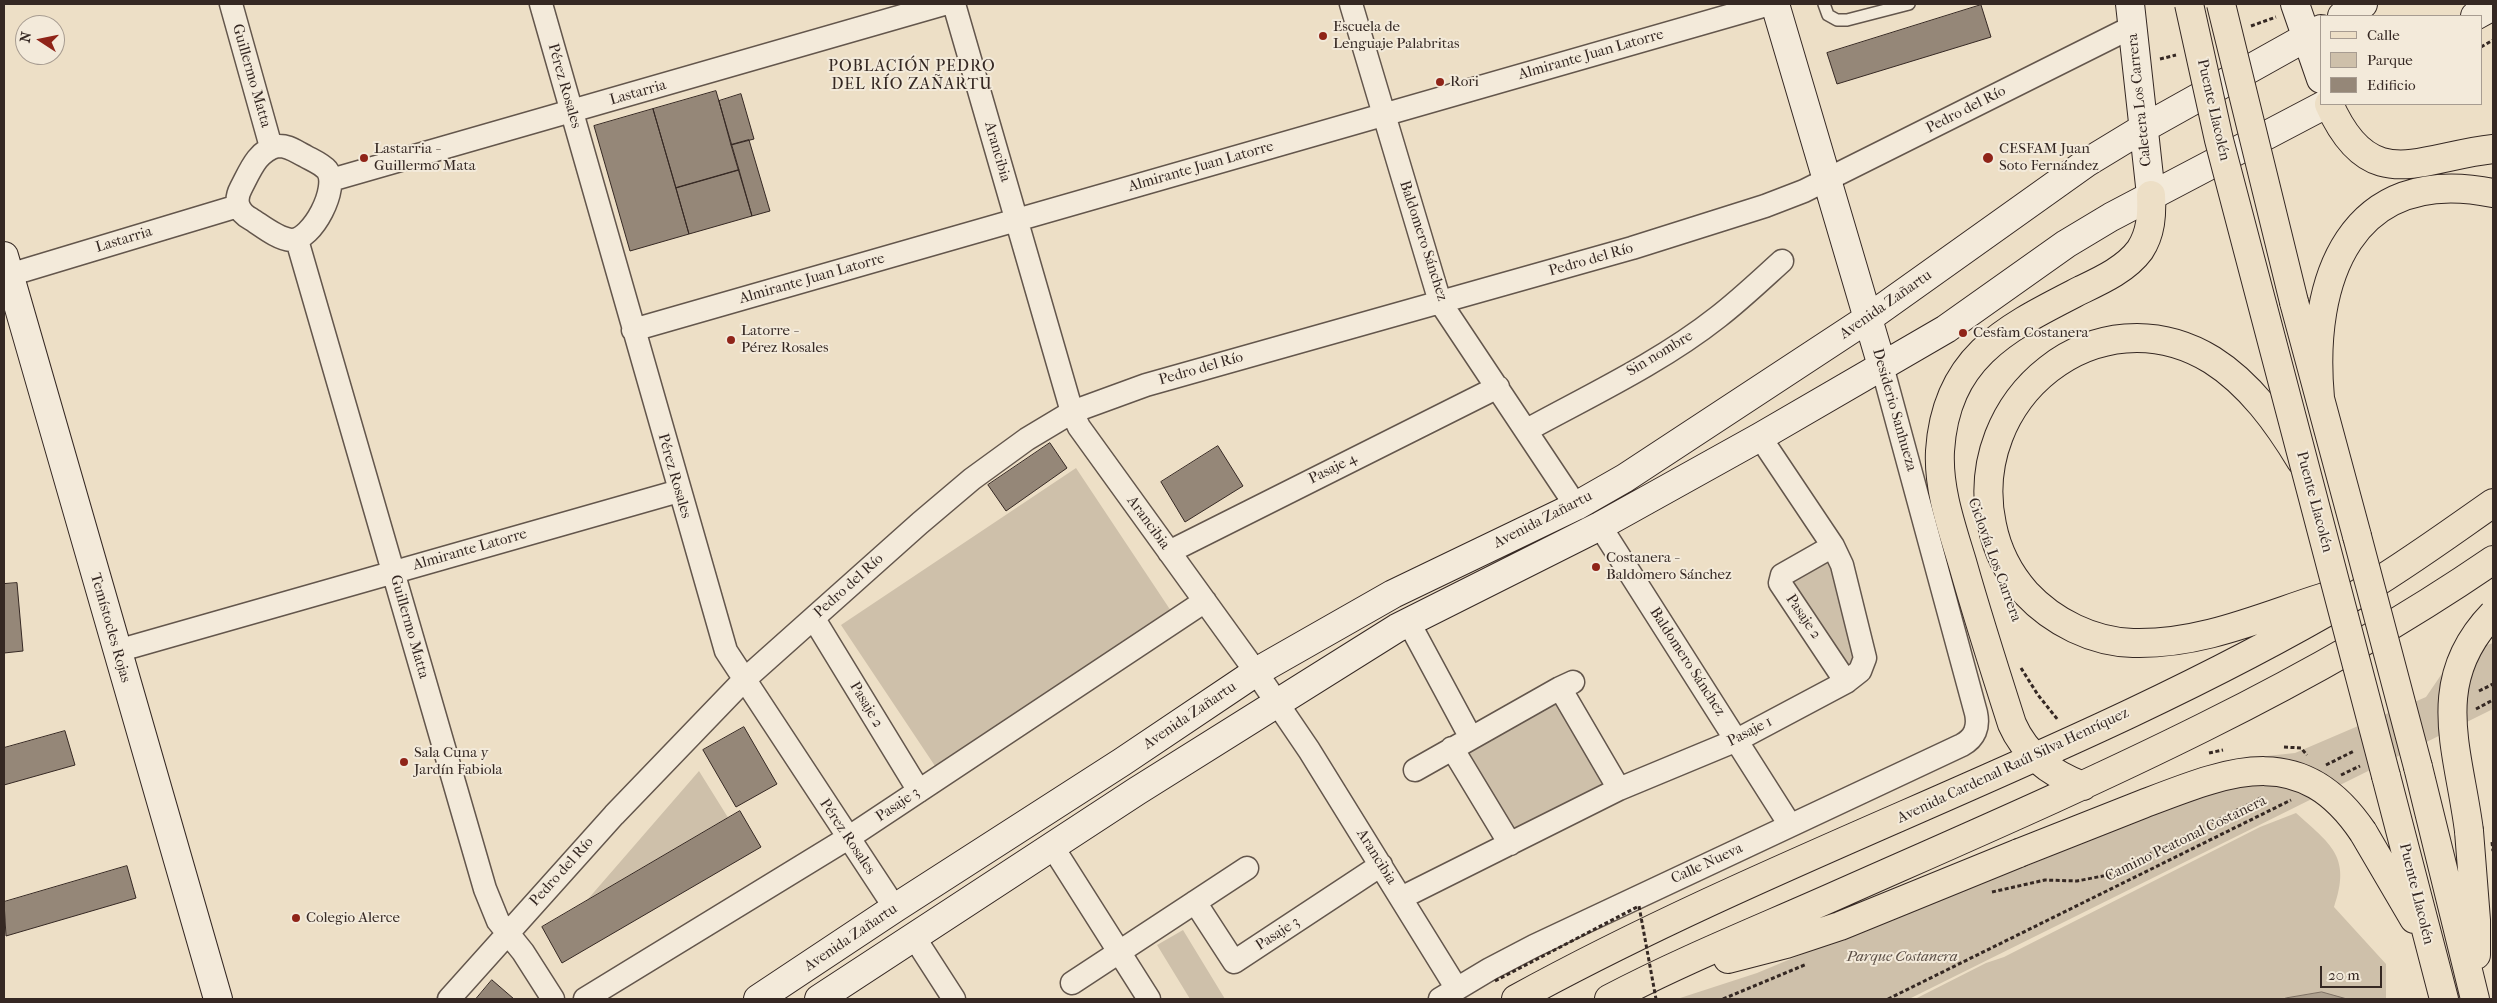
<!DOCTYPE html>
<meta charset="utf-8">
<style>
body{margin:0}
#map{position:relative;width:2497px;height:1003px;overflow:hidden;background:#eddfc6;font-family:"IM FELL French Canon",serif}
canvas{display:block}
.frame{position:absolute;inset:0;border:5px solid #352823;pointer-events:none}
.legend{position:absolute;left:2320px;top:15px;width:162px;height:90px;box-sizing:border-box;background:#f3eada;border:1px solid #a79c91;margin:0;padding:6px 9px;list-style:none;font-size:15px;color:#352823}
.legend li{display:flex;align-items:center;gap:10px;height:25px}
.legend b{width:25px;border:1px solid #a79c91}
.north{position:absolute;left:15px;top:15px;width:50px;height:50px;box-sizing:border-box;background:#f3eada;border:1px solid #a79c91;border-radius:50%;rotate:281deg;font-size:14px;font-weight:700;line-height:20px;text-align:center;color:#352823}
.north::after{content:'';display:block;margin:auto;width:18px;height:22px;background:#8f2418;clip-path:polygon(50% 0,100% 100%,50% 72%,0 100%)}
.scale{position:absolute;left:2320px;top:966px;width:62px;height:22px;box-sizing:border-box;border:2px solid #352823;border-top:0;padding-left:6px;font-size:15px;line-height:18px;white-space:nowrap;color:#352823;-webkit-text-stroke:4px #f3eada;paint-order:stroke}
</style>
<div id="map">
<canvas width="2497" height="1003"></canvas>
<div class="frame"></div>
<ul class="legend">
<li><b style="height:6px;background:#eddfc6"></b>Calle</li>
<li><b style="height:14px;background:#cec0aa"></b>Parque</li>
<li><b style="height:14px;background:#958778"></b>Edificio</li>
</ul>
<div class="north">N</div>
<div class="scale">20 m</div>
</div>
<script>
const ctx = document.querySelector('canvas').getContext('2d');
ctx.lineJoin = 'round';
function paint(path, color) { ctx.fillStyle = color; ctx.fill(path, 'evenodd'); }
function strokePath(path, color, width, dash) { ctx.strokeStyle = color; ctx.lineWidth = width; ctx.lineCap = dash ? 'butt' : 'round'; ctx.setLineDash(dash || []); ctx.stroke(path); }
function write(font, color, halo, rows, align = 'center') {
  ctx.font = font + ' "IM FELL French Canon",serif'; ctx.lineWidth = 4; ctx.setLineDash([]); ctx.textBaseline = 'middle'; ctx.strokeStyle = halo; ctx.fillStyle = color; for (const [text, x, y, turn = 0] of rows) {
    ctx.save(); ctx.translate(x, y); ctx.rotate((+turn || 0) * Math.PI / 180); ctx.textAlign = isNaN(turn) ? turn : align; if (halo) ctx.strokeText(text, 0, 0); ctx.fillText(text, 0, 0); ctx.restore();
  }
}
paint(new Path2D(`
 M 1076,468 L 1171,611 L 937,769 L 841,625 Z
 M 1833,546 L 1861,640 L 1846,682 L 1782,575 Z
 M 2493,643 L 2493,709 L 1909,999 L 1677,999 L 1757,973 L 1944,895 L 2027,866 L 2152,814 L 2236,784 L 2248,758 L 2295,753 L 2426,697 L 2454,656 Z
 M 1560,688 L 1619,789 L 1510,844 L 1452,748 Z
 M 699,771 L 732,824 L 575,914 Z
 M 2296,813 C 2330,844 2352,856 2334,907 L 2386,964 L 2386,999 L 1915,999 L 1986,963 L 2004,957 L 2260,827 Z
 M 1183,930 L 1225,999 L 1190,999 L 1157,945 Z`), '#cec0aa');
const water = new Path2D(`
 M 2322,992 L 2347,999 L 2283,999 L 2286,998 Z`);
paint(water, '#aea18f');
strokePath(water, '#7e7164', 1);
paint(new Path2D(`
 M 2493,895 L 2493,999 L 2401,999 L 2389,953 L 2395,942 L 2408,929 L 2434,913 L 2467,899 Z`), '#eddfc6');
const building = new Path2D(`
 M 1981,5 L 1991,37 L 1837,84 L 1827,53 Z
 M 716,91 L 739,170 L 676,188 L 653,109 Z
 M 741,94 L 754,139 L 731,145 L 719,101 Z
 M 653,109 L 689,234 L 630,251 L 594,126 Z
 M 749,140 L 770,211 L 752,216 L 731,145 Z
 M 739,170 L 752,216 L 689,234 L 676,188 Z
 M 1050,443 L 1067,468 L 1006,511 L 988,485 Z
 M 1218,446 L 1243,486 L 1185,522 L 1161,482 Z
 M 17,583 L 23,651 L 4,653 L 4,584 Z
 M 744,727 L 777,784 L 736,807 L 703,750 Z
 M 65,731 L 75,765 L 4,785 L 4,748 Z
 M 740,811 L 761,847 L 562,963 L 542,927 Z
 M 127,866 L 136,898 L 6,936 L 4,902 Z
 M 492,980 L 514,999 L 476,999 Z`);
paint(building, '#958778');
strokePath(building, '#352823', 1);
const lane = new Path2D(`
 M 1824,4 L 1828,15 L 1837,20 L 1847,20 L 1909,4`);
const street = new Path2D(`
 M 231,4 L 271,147
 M 541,4 L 726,651 L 895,908
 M 954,4 L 1072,412 L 1079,427 L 1256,672 L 1309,750 L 1457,989
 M 1351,4 L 1440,302 L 1576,506
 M 277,146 C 288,145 295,151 305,156 C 312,160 322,164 327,170 C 340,187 312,241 291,240 C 278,239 262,226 251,219 C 238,212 234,201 241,188 C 250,171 257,151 277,146 Z
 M 331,180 L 944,4
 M 297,240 L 485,889 L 498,921 L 523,952 L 553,999
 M 9,275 L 238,206
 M 633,330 L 1770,4
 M 1527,430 C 1591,395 1661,362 1718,317 C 1740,300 1761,280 1782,261
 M 1600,526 L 1790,825
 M 1833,546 L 1782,575 L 1780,583 L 1846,682
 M 1169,552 L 1498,387
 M 814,619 L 919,791
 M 1408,621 L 1471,738
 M 117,651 L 679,491
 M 1560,688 L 1619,789
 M 1452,748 L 1510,844
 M 1415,770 L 1560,688 L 1573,682
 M 1052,846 L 1149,999
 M 1401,898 L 1619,789 L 1737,740 L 1846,682 L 1860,671 L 1865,658 L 1842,565 L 1833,546 L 1760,437
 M 1195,902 L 1234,962 L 1381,865
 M 914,937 L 954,999
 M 1072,983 L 1247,868
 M 449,999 L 614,815 L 744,680 L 920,523 L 972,479 L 1027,439 L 1072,412 L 1146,385 L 1632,248 L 1765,206 L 1804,191 L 2132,27
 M 585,999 L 848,838 L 1205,601
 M 1440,999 L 1490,969 L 1534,946 L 1962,745 C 1975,738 1979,727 1976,713 L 1882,366`);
const secondary = new Path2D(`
 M 1775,4 L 1882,366
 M 2130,4 L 2151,195
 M 2295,4 L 2321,79
 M 2342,16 L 2363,4
 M 2475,16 L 2493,6
 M 4,256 L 218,999
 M 758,999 L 895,908 L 1122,762 L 1256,672 L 1393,594 L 1576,506 L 1625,478 L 1867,319 L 2086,163 L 2142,129 L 2321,29
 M 819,999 L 1137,791 L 1397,628 L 1600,526 L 1760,437 L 1946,329 L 2066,244 L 2111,217 L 2326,104`);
const primary = new Path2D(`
 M 2329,104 C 2370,197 2419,157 2493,149
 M 2294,302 L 2357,536
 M 2320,398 C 2309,280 2350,164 2493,193
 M 2301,461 C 2278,423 2250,384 2212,360 C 2097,290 1965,399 1992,525 C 1997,550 2009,574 2026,593 C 2053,622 2093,642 2133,643 C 2205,645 2270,613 2337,593
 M 2418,767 L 2475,999
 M 2386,776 L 2444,999
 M 2083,786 C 2052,774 2026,756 2012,724 C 1995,671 1978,618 1963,565 C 1952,528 1938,490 1940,451 C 1946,356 2007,328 2081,290 C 2102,280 2126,269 2140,250 C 2151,233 2152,215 2151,195
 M 2469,831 L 2476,920 L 2476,955
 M 2363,832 L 2414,919
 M 1728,959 L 1786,944 L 1840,926 L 2019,853
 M 1516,999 C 1787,850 2084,755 2351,598 C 2401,569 2447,535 2493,503
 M 1609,999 C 1685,959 1766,927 1844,892 C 2067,793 2292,698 2493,560`);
strokePath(lane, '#63564c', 14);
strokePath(street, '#63564c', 25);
strokePath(secondary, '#352823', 30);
strokePath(primary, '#352823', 30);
strokePath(new Path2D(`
 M 2251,26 L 2276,17
 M 2481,47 L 2493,40
 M 2160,59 L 2176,55
 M 2021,668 L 2038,695 L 2058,720
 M 2479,691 L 2493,684
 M 2476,709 L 2493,700
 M 2284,747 L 2301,748 L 2307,755
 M 2209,753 L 2223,750
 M 2326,765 L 2354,751
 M 2341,775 L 2360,766
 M 1992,892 L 2045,880 L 2077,881 L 2108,875 L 2263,797
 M 1723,999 L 1807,964
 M 1888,999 L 2291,800`), '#352823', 3, [4, 2.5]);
strokePath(lane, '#f3eada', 11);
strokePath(street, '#f3eada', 22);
strokePath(secondary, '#f3eada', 28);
strokePath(primary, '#eddfc6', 28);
const primaryBridge = new Path2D(`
 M 2189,4 L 2219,140 L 2386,776
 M 2221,4 L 2294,302
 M 2357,536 L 2418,767
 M 2469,831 C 2459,751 2427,682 2493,614
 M 2019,853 C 2060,837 2102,820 2143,804 C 2229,771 2301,740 2363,832`);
strokePath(primaryBridge, '#352823', 30, []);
strokePath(new Path2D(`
 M 2492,842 L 2493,851
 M 1495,981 L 1639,906 L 1656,999`), '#352823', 3, [4, 2.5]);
strokePath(primaryBridge, '#eddfc6', 28);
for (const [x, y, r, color] of [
 [1323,36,5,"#8f2418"],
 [1440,82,5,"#8f2418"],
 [364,158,5,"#8f2418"],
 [1988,158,6,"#8f2418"],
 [1963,333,5,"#8f2418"],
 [731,340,5,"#8f2418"],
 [1596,567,5,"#8f2418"],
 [404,762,5,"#8f2418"],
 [296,918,5,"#8f2418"]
]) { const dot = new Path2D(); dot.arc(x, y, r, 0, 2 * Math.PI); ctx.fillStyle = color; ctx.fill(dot); strokePath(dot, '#f3eada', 2); }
write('15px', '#352823', '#f3eada', [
 ["Escuela de",1333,27],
 ["Lenguaje Palabritas",1333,44],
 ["Rori",1450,82],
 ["Lastarria -",374,149],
 ["Guillermo Mata",374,166],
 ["CESFAM Juan",1999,149],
 ["Soto Fernández",1999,166],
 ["Latorre -",741,331],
 ["Pérez Rosales",741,348],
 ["Cesfam Costanera",1973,333],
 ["Costanera -",1606,558],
 ["Baldomero Sánchez",1606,575],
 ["Sala Cuna y",414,753],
 ["Jardín Fabiola",414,770],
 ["Colegio Alerce",306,918]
], 'left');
write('15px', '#352823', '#f3eada', [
 ["Almirante Juan Latorre",1591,55,-16],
 ["Guillermo Matta",251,76,74],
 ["Pérez Rosales",564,86,74],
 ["Lastarria",638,93,-16],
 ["Caletera Los Carrera",2140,100,-96],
 ["Pedro del Río",1966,110,-27],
 ["Puente Llacolén",2213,110,77],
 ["Arancibia",997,152,74],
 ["Almirante Juan Latorre",1201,167,-16],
 ["Lastarria",124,240,-17],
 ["Baldomero Sánchez",1423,241,72],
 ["Pedro del Río",1591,260,-16],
 ["Almirante Juan Latorre",812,279,-16],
 ["Avenida Zañartu",1886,305,-35],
 ["Sin nombre",1660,354,-31],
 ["Pedro del Río",1201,369,-16],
 ["Desiderio Sanhueza",1894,410,74],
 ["Pasaje 4",1333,469,-26],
 ["Pérez Rosales",674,476,74],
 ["Puente Llacolén",2314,502,75],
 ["Avenida Zañartu",1543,520,-27],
 ["Arancibia",1148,523,54],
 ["Almirante Latorre",470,550,-16],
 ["Ciclovía Los Carrera",1994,560,70],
 ["Pedro del Río",849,586,-42],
 ["Pasaje 2",1803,617,56],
 ["Guillermo Matta",409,627,74],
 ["Temístocles Rojas",110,628,74],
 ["Baldomero Sánchez",1687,662,57],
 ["Pasaje 2",866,705,59],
 ["Avenida Zañartu",1190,716,-34],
 ["Pasaje 1",1750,732,-27],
 ["Avenida Cardenal Raúl Silva Henríquez",2013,766,-25],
 ["Pasaje 3",898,805,-34],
 ["Pérez Rosales",847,837,56],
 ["Camino Peatonal Costanera",2186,839,-26],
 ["Arancibia",1376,857,58],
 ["Calle Nueva",1707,864,-25],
 ["Pedro del Río",562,872,-48],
 ["Puente Llacolén",2416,894,76],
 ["Pasaje 3",1278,934,-33],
 ["Avenida Zañartu",851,938,-34]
]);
write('italic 15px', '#5b4e45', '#f3eada', [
 ["Parque Costanera",1902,957]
]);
ctx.letterSpacing = '1px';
write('16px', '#352823', '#f3eada', [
 ["POBLACIÓN PEDRO",912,67],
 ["DEL RÍO ZAÑARTU",912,85]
]);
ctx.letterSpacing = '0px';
</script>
